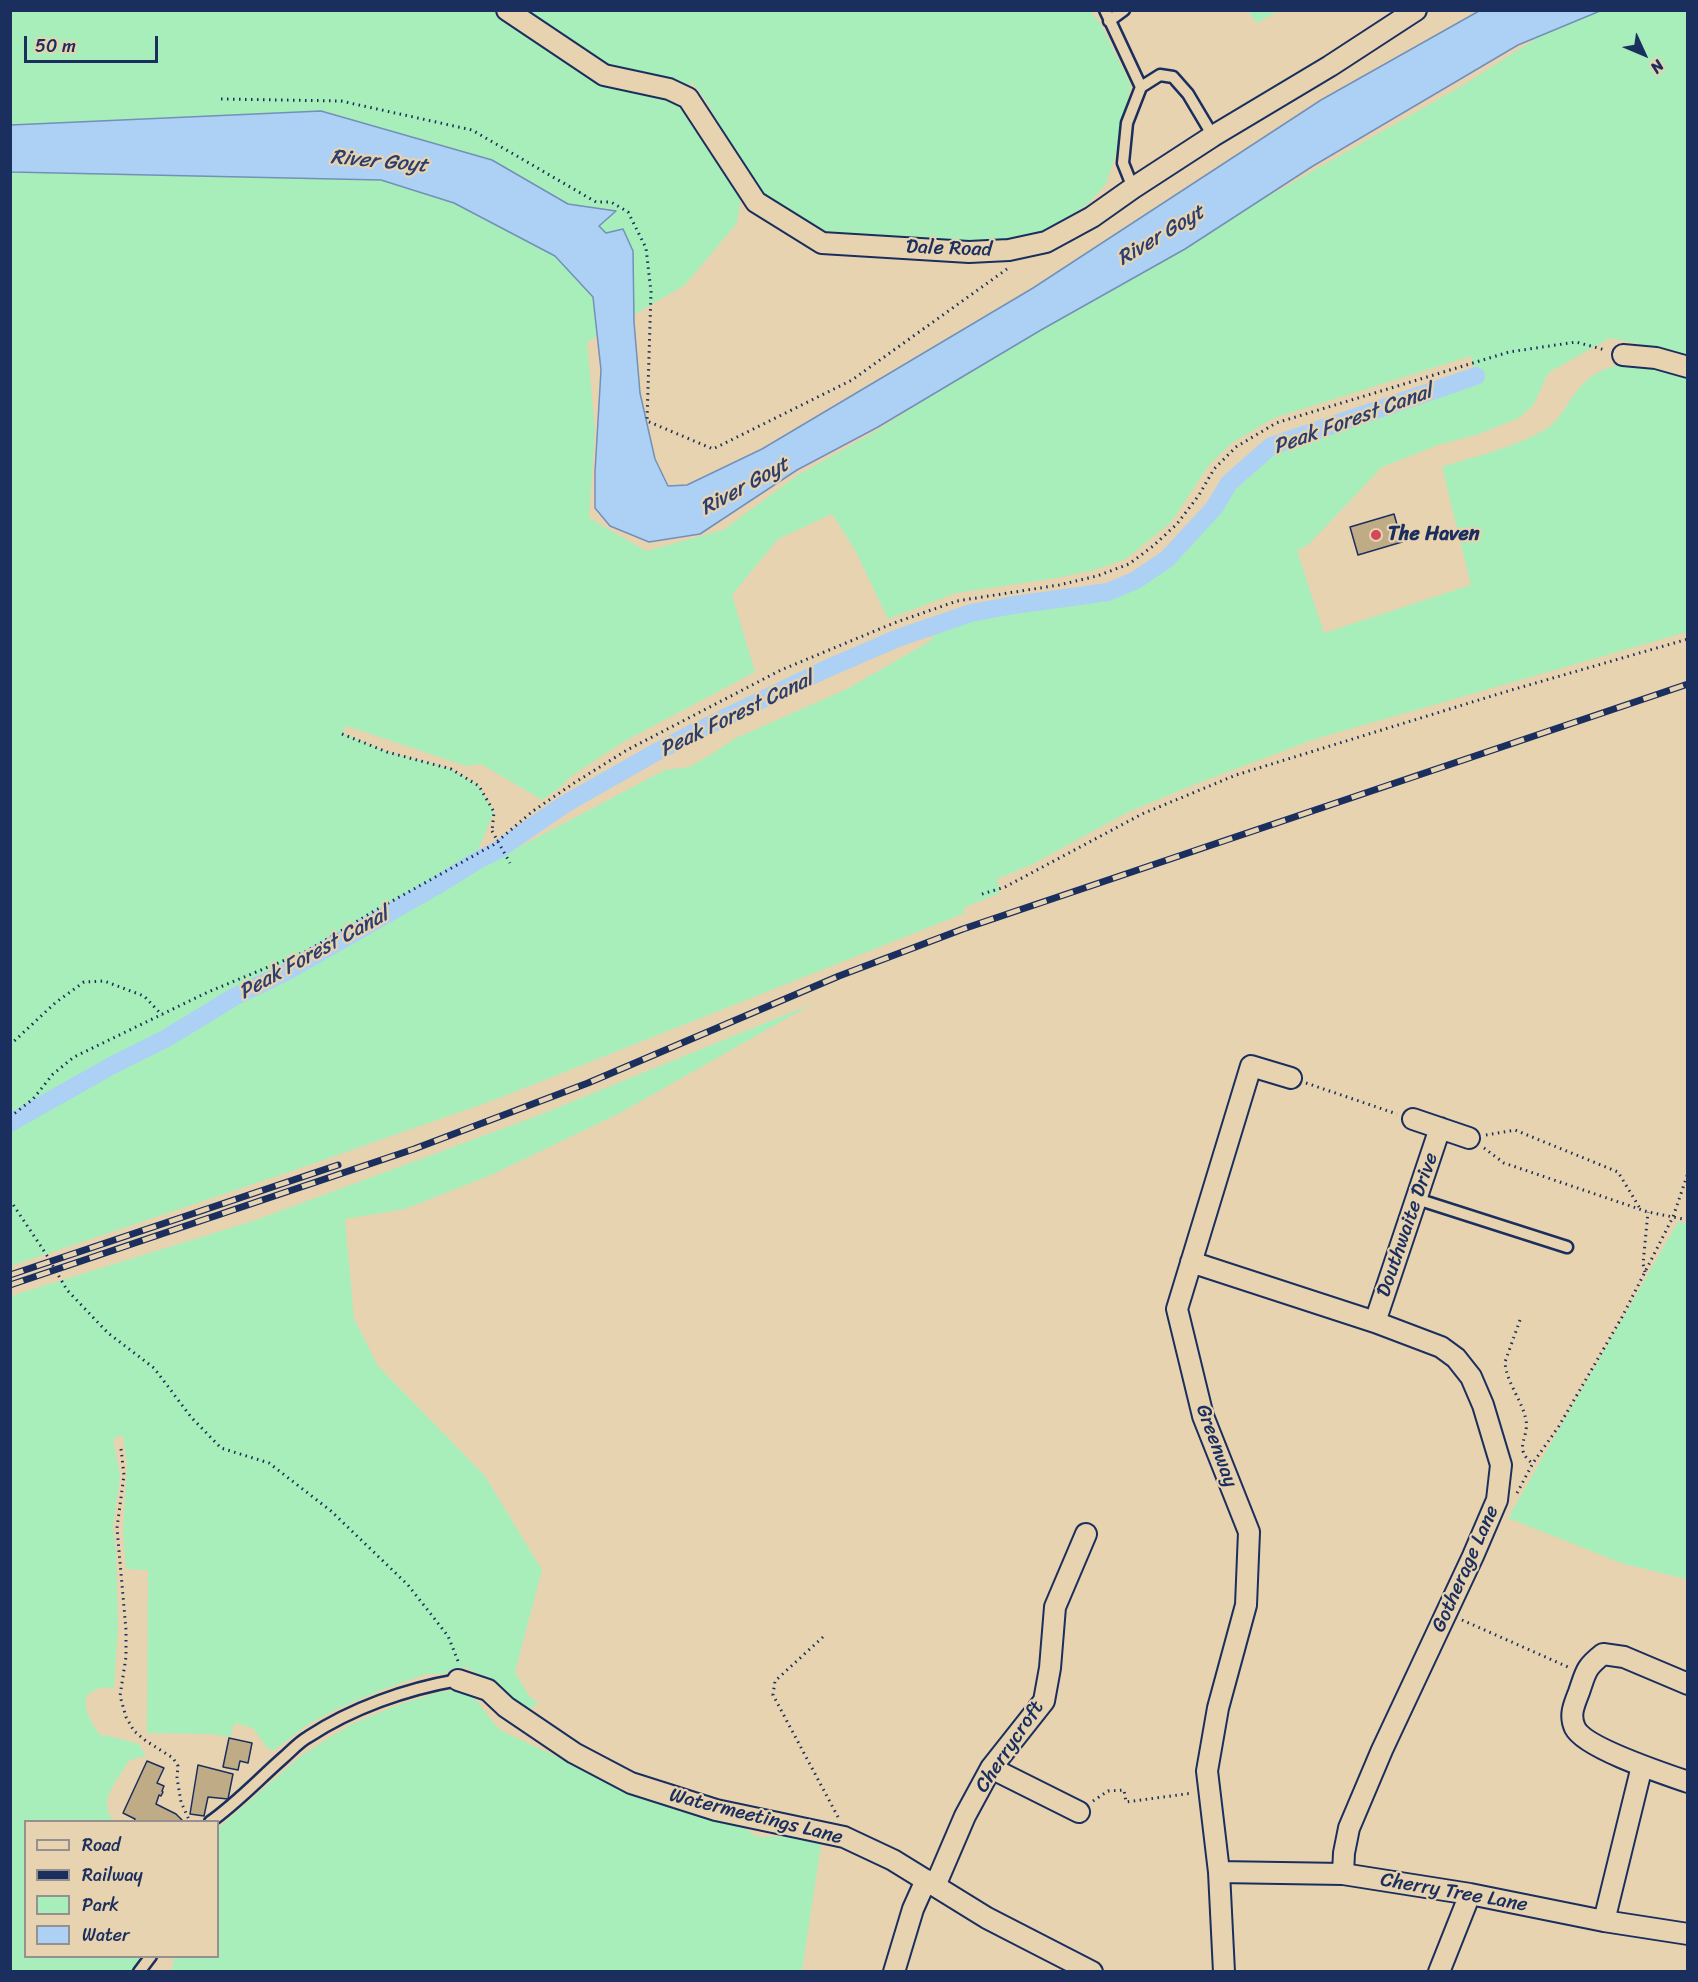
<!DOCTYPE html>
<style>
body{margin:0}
#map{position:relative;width:1698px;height:1982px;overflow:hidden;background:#e8d3b1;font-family:Sriracha,sans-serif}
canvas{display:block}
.frame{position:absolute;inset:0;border:12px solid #1b2f5e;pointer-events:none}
.legend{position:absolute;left:24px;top:1820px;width:195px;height:138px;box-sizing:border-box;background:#e8d3b1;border:2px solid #969190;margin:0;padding:8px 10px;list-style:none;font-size:18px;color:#1b2f5e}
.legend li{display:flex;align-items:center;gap:12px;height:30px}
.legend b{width:30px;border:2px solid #969190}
.north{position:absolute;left:1614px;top:24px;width:60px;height:60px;-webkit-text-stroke:4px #e8d3b1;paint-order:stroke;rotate:134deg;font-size:16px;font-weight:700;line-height:24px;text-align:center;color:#1b2f5e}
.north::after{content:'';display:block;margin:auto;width:21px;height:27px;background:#1b2f5e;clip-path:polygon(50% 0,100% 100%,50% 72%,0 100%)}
.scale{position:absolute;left:24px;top:36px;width:134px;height:27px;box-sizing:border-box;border:3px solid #1b2f5e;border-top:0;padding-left:8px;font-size:18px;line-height:21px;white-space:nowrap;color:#1b2f5e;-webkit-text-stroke:4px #e8d3b1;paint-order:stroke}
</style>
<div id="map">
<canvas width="1698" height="1982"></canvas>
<div class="frame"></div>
<ul class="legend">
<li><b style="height:8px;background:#e8d3b1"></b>Road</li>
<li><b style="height:8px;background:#1b2f5e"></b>Railway</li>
<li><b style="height:16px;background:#a7eeba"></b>Park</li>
<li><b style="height:16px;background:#add1f5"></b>Water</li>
</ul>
<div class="north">N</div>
<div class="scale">50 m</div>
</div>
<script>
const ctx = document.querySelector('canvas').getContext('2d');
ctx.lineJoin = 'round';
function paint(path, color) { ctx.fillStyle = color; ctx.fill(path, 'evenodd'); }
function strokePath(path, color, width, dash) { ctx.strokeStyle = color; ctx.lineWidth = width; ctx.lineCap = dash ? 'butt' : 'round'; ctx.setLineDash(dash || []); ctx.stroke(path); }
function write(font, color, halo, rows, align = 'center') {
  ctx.font = font + ' Sriracha,sans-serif'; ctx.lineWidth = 4.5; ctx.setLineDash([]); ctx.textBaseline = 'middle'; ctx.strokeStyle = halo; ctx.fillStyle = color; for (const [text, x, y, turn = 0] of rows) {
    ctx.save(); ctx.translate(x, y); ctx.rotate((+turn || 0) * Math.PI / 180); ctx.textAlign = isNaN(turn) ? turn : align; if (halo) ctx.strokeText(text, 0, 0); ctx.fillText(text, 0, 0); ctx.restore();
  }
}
paint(new Path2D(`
 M 11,11 L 1090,11 L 1100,23 L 1131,85 L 1115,157 L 1106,184 L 1089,203 L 1069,217 L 1028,239 L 958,244 L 823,235 L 760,194 L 705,99 L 691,81 L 688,98 L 743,183 L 737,223 L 685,285 L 587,342 L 595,431 L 589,518 L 646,551 L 723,530 L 798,475 L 876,431 L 1003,349 L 1167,251 L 1292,183 L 1465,84 L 1579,11 L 1687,11 L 1687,354 L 1610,338 L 1548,373 L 1534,404 L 1519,418 L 1479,434 L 1438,445 L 1382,467 L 1309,544 L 1297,551 L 1324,633 L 1471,585 L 1442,467 C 1473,457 1523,445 1549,427 C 1561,418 1568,402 1577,391 C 1608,352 1646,365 1687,374 L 1688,475 L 1685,485 L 1688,486 L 1687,632 L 1315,739 L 1201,782 L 1130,811 L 1033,864 L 997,879 L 1000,893 L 963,908 L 965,913 L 497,1099 L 289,1172 L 11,1266 ZM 1471,356 L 1476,376 L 1271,446 L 1229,483 L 1214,508 L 1167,559 L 1136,580 L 1108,592 L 1014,605 L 971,613 L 930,628 L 932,640 L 847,689 L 734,739 L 712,754 L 689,767 L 665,770 L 500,857 L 498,850 L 478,860 L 477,852 L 494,812 L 479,786 L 451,769 L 387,752 L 342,733 L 347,726 L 466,766 L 481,764 L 542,800 L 563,785 L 570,777 L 623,742 L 755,672 L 732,595 L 778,539 L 832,514 L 855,550 L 888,619 L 956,593 L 1057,578 L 1094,570 L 1126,559 L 1171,522 L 1209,465 L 1232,443 L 1274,418 Z
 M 1248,11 L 1278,11 L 1257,23 Z
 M 812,1004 L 620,1113 L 491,1175 L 405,1209 L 345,1219 L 354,1319 L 378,1366 L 485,1476 L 542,1570 L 515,1672 L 529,1696 L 538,1703 L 525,1712 L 482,1676 L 466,1667 L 450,1670 L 444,1674 L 427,1674 L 384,1689 L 337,1709 L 307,1725 L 275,1750 L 268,1749 L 253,1728 L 235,1723 L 230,1737 L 209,1734 L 147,1733 L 148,1570 L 126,1569 L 123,1533 L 127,1464 L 123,1435 L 113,1439 L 120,1476 L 113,1527 L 116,1551 L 118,1627 L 114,1688 C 103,1687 96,1688 87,1695 C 82,1709 93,1726 102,1737 L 106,1735 L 139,1744 L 146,1756 L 130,1760 L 126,1765 C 115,1785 98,1799 113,1821 L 26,1822 L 26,1956 L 141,1957 L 132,1971 L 11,1972 L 11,1296 L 253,1221 L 537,1116 Z
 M 1678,1222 L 1688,1224 L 1687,1579 L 1624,1564 L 1508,1518 Z
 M 460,1690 C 484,1700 484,1717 502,1731 L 639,1795 L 744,1827 L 757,1837 L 793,1836 L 812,1840 L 821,1845 L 802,1971 L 172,1972 L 174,1957 L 218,1956 L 218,1828 L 302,1755 L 350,1725 L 398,1705 L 439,1692 Z`), '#a7eeba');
const water = new Path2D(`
 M 1479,11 L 1600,11 L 1518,45 L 1313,166 L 1185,249 L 1041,330 L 878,427 L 797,470 L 700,534 L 649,542 L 610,526 L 595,508 L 595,472 L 601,370 L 593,297 L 555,256 L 454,203 L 381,180 L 11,172 L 11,125 L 321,111 L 492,160 L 568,204 L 616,211 L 599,226 L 606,233 L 623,229 L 633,251 L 634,322 L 640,393 L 655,459 L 668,486 L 687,485 L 762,449 L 1033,288 L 1321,100 Z`);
paint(water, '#add1f5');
strokePath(water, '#7390b9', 1.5);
strokePath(new Path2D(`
 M 10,1123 L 111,1066 L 165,1039 L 234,997 L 284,973 L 436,886 L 478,860 L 498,850 L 565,804 L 651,755 L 695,732 L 824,670 L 898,638 L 971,613 L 1014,605 L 1108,592 L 1136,580 L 1167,559 L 1214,508 L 1229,483 L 1271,446 L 1476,376`), '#add1f5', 18);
const building = new Path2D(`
 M 1394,514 L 1402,542 L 1358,555 L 1350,527 Z
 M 229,1738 L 252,1743 L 248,1763 L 240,1761 L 238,1770 L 223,1767 Z
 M 147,1761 L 164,1768 L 157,1783 L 164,1786 L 162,1791 L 163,1792 L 161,1796 L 159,1795 L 156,1804 L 176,1814 L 184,1822 L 134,1822 L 135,1819 L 123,1813 Z
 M 198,1765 L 233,1774 L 228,1799 L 208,1797 L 204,1816 L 190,1814 Z`);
paint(building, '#bfac86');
strokePath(building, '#1b2f5e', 1.5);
const lane = new Path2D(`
 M 1105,10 L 1141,87
 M 1109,21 L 1124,10
 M 1133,188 L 1123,163 L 1127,123 L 1141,87 L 1160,75 L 1173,77 L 1188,94 L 1213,136
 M 1417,1199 L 1567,1247
 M 210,1822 C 237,1803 259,1779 283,1758 C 291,1751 299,1742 308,1737 C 352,1708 406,1689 458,1680
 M 139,1972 L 151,1956`);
const street = new Path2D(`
 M 507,10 L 604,75 L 669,89 L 688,98 L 756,202 L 822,243 L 969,252 L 1009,250 L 1046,242 L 1092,217 L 1133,188 L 1213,136 L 1330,66 L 1416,10
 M 1623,355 L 1656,358 L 1688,367
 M 1413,1119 L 1469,1138
 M 1191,1262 L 1375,1322 L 1441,1347 L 1456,1358 L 1471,1377 L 1483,1405 L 1501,1465 L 1497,1500 L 1473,1556 L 1382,1750 L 1349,1828 L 1344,1853 L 1343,1874
 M 1375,1322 L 1440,1128
 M 458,1680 L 488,1690 L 506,1707 L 574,1753 L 631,1783 L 716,1810 L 844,1837 L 893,1860 L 987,1918 L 1092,1972
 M 1688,1684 L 1624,1657 L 1603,1654 C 1585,1668 1586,1672 1579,1692 C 1574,1705 1569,1715 1575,1728 C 1585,1748 1665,1774 1688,1782
 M 991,1768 L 1079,1812
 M 1219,1872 L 1343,1874 L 1470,1894 L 1604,1921 L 1688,1934
 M 935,1886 L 965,1816 L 991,1768 L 1044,1701 L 1050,1668 L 1055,1607 L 1086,1534
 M 1604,1921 L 1642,1766
 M 894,1972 L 913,1909 L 926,1880
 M 1224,1972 L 1219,1872 L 1207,1771 L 1218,1708 L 1246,1605 L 1249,1532 L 1203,1416 L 1177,1309 L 1251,1066 L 1291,1078
 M 1439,1972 L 1470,1894`);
strokePath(lane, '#1b2f5e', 15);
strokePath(street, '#1b2f5e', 24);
strokePath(new Path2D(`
 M 221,99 L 341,101 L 472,130 L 596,202 L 611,202 L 628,212 L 646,248 L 651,292 L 647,421 L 713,449 L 852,380 L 1007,269
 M 342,734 L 387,752 L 451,769 L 479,786 L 494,812 L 492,831
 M 982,894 L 1005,887 L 1142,814 L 1236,775 L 1508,691 L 1688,639
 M 10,1045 L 55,1003 L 84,982 L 104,981 L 144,996 L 162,1015
 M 1306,1083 L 1397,1114
 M 10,1117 L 33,1099 L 53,1074 L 74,1057 L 208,992 L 307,951 L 376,910 L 493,845 L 533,811 L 574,783 L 627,750 L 781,670 L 894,623 L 957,601 L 1059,585 L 1097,576 L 1129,564 L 1153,546 L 1177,524 L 1199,495 L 1214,469 L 1236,447 L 1276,423 L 1509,352 L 1576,342 L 1605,350
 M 1486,1135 L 1515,1130 L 1618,1172 L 1641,1210
 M 1484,1148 L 1504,1163 L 1648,1212 L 1688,1220
 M 10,1200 L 46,1254 L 67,1290 L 108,1333 L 154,1368 L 191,1417 L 221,1448 L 269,1463 L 331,1511 L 408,1585 L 448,1636 L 458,1661
 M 1645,1272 L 1643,1264 L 1648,1212
 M 1520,1320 L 1505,1362 C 1506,1382 1522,1400 1526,1420 C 1529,1439 1513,1448 1532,1463
 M 121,1449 L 124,1475 L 117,1528 L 126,1630 L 126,1657 L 120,1696 L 126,1717 L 134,1731 L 146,1741 L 173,1758 L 178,1766 L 177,1778 L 181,1802 L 190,1822
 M 1517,1493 L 1533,1463 L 1559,1426 L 1622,1317 L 1673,1217 L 1688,1173
 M 1462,1620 L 1568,1667
 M 823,1637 L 775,1681 L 773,1695 L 838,1817
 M 1093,1801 L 1108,1791 L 1124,1790 L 1126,1802 L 1193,1793`), '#1b2f5e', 3, [1.5, 4.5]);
strokePath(lane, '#e8d3b1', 10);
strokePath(street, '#e8d3b1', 20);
const rail = new Path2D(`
 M 10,1275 L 338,1165
 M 10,1285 L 414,1149 L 588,1083 L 839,976 L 963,929 L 1688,684`);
strokePath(rail, '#1b2f5e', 7);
strokePath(rail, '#e8d3b1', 4.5, [14]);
strokePath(new Path2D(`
 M 492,831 L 510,863`), '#1b2f5e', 3, [1.5, 4.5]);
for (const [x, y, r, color] of [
 [1376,535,6,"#d1495b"]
]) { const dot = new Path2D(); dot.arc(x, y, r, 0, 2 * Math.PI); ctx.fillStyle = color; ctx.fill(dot); strokePath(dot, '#e8d3b1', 2); }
write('20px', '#1b2f5e', '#e8d3b1', [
 ["Dale Road",949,249,2],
 ["Douthwaite Drive",1408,1225,-71],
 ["Greenway",1216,1446,70],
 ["Gotherage Lane",1466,1569,-66],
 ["Cherrycroft",1010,1747,-56],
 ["Watermeetings Lane",756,1817,14],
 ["Cherry Tree Lane",1454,1893,10]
]);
write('bold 20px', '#1b2f5e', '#e8d3b1', [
 ["The Haven",1388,535]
], 'left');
write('italic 21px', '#2a3f6d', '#e8d3b1', [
 ["River Goyt",379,162,5],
 ["River Goyt",1161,236,-31],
 ["Peak Forest Canal",1353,420,-20],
 ["River Goyt",745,487,-29],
 ["Peak Forest Canal",737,715,-26],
 ["Peak Forest Canal",314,954,-29]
]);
</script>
